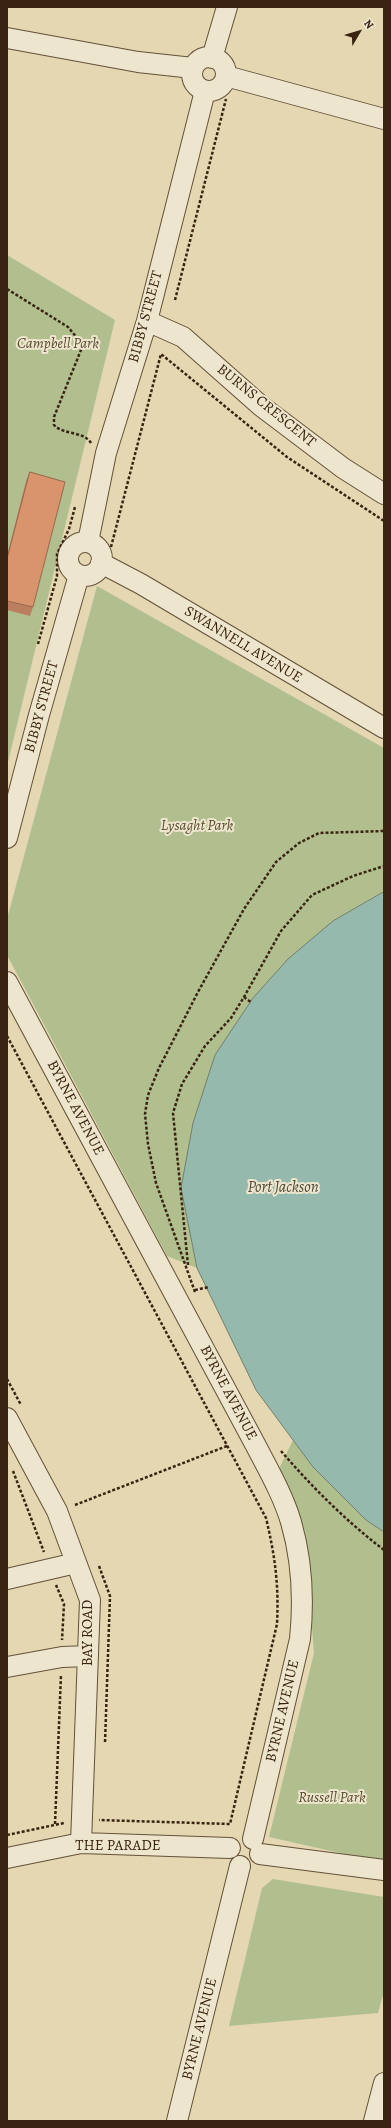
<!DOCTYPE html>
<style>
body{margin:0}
#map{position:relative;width:391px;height:2128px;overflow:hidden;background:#e4d7b2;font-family:Alegreya,serif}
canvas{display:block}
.frame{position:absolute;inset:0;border:8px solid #3a2411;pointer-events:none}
.north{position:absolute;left:339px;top:12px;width:40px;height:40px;-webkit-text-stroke:3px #ede5cd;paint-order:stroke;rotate:52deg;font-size:11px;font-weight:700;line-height:16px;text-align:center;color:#3a2411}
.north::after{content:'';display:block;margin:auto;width:14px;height:18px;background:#3a2411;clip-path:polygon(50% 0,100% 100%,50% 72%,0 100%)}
</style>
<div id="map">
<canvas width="391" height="2128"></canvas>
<div class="frame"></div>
<div class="north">N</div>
</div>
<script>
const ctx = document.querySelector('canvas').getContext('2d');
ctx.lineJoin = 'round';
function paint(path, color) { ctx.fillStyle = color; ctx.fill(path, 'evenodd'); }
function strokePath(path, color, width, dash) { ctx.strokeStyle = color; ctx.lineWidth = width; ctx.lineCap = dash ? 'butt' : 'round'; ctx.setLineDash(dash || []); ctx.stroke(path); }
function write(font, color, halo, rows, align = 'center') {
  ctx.font = font + ' Alegreya,serif'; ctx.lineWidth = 4; ctx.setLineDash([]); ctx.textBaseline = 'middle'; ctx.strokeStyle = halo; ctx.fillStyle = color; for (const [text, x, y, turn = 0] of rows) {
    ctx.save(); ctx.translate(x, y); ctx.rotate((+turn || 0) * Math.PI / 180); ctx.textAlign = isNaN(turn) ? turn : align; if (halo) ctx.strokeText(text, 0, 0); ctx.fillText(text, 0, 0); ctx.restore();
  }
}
paint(new Path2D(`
 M 7,255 L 115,320 L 7,766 Z
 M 97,586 L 384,748 L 384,892 L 333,921 L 181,1188 L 197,1268 L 167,1256 L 7,955 L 7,919 Z
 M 293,1440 L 313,1467 L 366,1520 L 384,1532 L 384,1863 L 269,1837 L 314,1653 L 306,1549 L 279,1469 Z
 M 273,1879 L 384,1897 L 384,1991 L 378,2013 L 229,2026 L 262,1888 Z`), '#b1bf8f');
const water = new Path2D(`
 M 384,892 L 384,1532 L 366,1520 L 313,1467 L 256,1390 L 197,1268 L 181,1188 L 193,1123 L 215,1055 L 253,998 L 288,959 L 333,921 Z`);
paint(water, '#95baad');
strokePath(water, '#717e6f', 1);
const minor = new Path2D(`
 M 7,38 L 138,62 L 193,68
 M192 74a17 17 0 1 1 34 0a17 17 0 1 1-34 0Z
 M 212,58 L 227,7
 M 226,76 L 384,119
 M 147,321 L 183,337 L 261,406 L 343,468 L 384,494
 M68 559a17 17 0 1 1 34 0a17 17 0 1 1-34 0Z
 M 88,542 L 106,453 L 147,321 L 205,91
 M 101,563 L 141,584 L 384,728
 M 7,838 L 39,715 L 79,575
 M 7,982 L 255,1444 C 268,1469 283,1495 291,1522 C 302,1560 304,1600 300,1639 L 253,1839
 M 7,1418 L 57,1511 L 90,1600 L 81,1843
 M 7,1579 L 76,1563
 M 7,1667 L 62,1657 L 88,1656
 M 260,1854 L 384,1870
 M 7,1858 L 81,1843 L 230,1848
 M 177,2121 L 240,1866
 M 374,2121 L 384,2083`);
strokePath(minor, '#645139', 22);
strokePath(new Path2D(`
 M 7,289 L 68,327 L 83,345 L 54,417 L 54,425 C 63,435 84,431 91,443
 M 175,300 L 226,99
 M 111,547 L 161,354 L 287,457 L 384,521
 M 38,644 L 57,576 L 57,554 L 69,529 L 75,507
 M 244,997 L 252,1003
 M 7,1036 L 266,1518 C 275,1556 279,1585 277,1624 L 230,1824 L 99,1820
 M 188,1265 L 173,1113 L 182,1084 L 205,1046 L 231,1018 L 244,997 L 281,931 L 312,895 L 353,876 L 384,866
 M 195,1290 L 209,1287
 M 195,1292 L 156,1183 L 148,1144 L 145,1114 L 148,1095 L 159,1068 L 198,992 L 244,909 L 276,862 L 299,843 L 319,833 L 384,831
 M 7,1379 L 21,1405
 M 281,1451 C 312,1487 346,1521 384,1550
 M 13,1471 L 44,1552
 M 75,1505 L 227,1446
 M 99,1566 L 110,1596 L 105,1743
 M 56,1585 L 64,1604 L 62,1640
 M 55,1824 L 61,1675
 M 7,1835 L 64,1823`), '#3a2411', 2.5, [3, 2]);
strokePath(minor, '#ede5cd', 20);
paint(new Path2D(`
 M 30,472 L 33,607 L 30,616 L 7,610 L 7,556 L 26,481 Z`), '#bb7f5f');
const building = new Path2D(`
 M 30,472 L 65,482 L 33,607 L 7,601 L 7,559 Z`);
paint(building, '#d9946e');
strokePath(building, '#98684d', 1);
write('15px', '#3a2411', '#ede5cd', [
 ["BIBBY STREET",146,317,-75],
 ["BURNS CRESCENT",266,406,39],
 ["SWANNELL AVENUE",243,645,31],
 ["BIBBY STREET",42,707,-75],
 ["BYRNE AVENUE",75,1108,62],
 ["BYRNE AVENUE",228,1393,62],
 ["BAY ROAD",88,1633,-90],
 ["BYRNE AVENUE",283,1711,-77],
 ["THE PARADE",118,1846],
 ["BYRNE AVENUE",200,2029,-76]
]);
write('italic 15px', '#584b30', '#ede5cd', [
 ["Campbell Park",58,344],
 ["Lysaght Park",197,826],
 ["Russell Park",332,1798]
]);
write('italic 16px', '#514a38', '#ede5cd', [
 ["Port Jackson",283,1188]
]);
</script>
